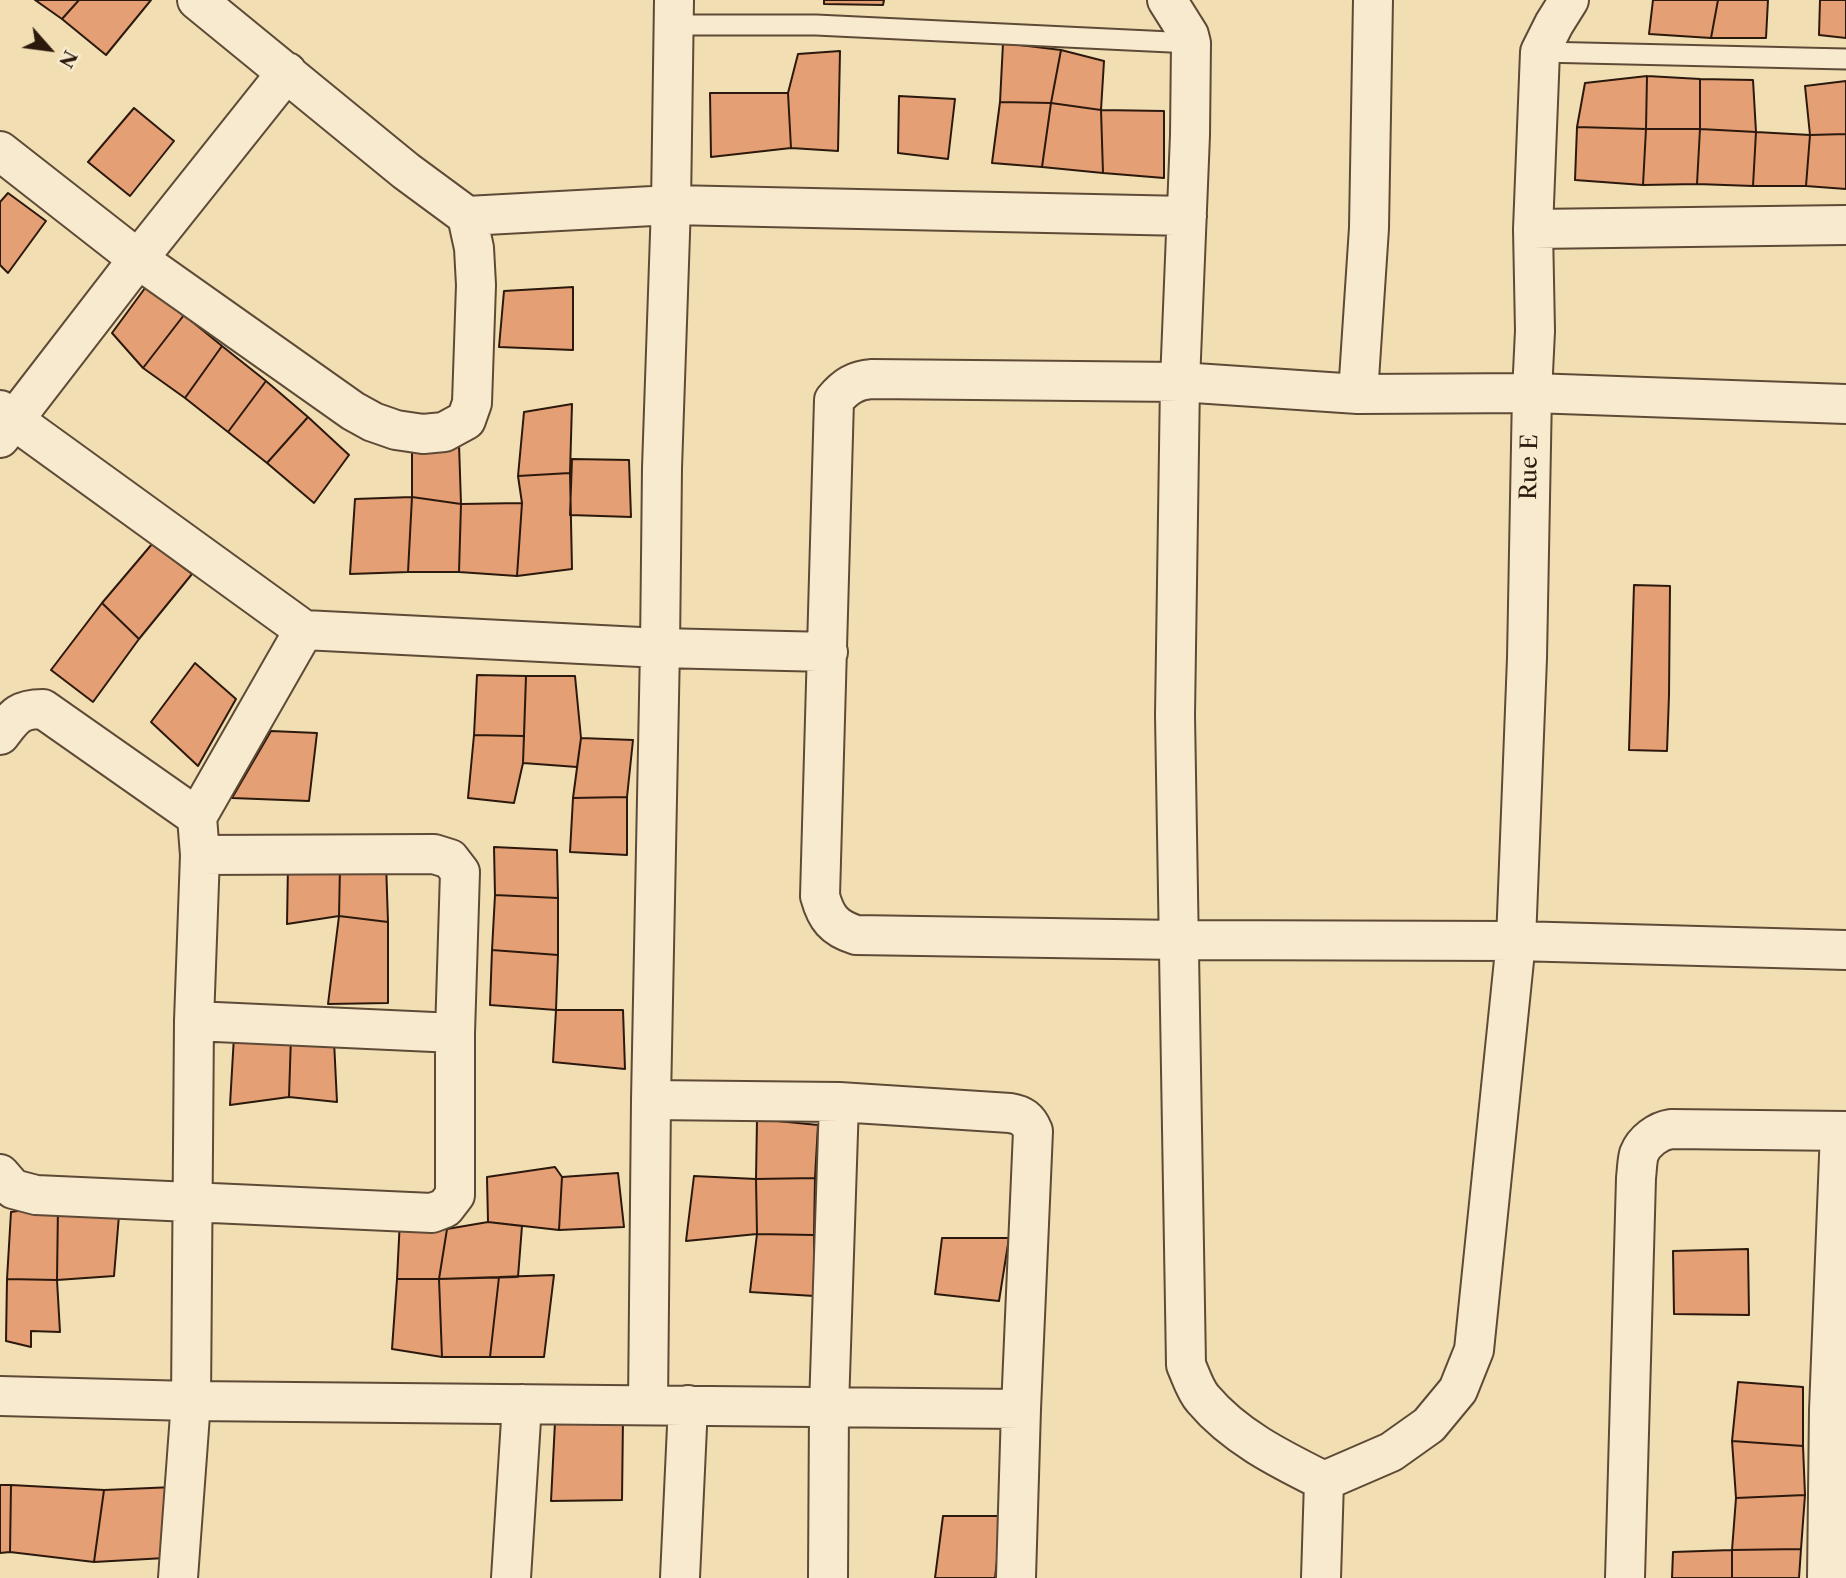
<!DOCTYPE html>
<style>
body{margin:0}
#map{position:relative;width:1846px;height:1578px;overflow:hidden;background:#f2deb3;font-family:"Libre Caslon Text",serif}
canvas{display:block}
.north{position:absolute;left:14px;top:14px;width:70px;height:70px;-webkit-text-stroke:5px #f7eace;paint-order:stroke;rotate:118deg;font-size:19px;font-weight:700;line-height:28px;text-align:center;color:#2c190d}
.north::after{content:'';display:block;margin:auto;width:24px;height:32px;background:#2c190d;clip-path:polygon(50% 0,100% 100%,50% 72%,0 100%)}
</style>
<div id="map">
<canvas width="1846" height="1578"></canvas>
<div class="north">N</div>
</div>
<script>
const ctx = document.querySelector('canvas').getContext('2d');
ctx.lineJoin = 'round';
function paint(path, color) { ctx.fillStyle = color; ctx.fill(path, 'evenodd'); }
function strokePath(path, color, width, dash) { ctx.strokeStyle = color; ctx.lineWidth = width; ctx.lineCap = dash ? 'butt' : 'round'; ctx.setLineDash(dash || []); ctx.stroke(path); }
function write(font, color, halo, rows, align = 'center') {
  ctx.font = font + ' "Libre Caslon Text",serif'; ctx.lineWidth = 7; ctx.setLineDash([]); ctx.textBaseline = 'middle'; ctx.strokeStyle = halo; ctx.fillStyle = color; for (const [text, x, y, turn = 0] of rows) {
    ctx.save(); ctx.translate(x, y); ctx.rotate((+turn || 0) * Math.PI / 180); ctx.textAlign = isNaN(turn) ? turn : align; if (halo) ctx.strokeText(text, 0, 0); ctx.fillText(text, 0, 0); ctx.restore();
  }
}
const building = new Path2D(`
 M 35,0 L 79,0 L 62,19 Z
 M 79,0 L 151,0 L 106,55 L 62,19 Z
 M 824,0 L 884,0 L 883,5 L 824,4 Z
 M 1653,0 L 1718,0 L 1711,38 L 1649,34 Z
 M 1718,0 L 1768,0 L 1766,38 L 1711,38 Z
 M 1820,0 L 1846,0 L 1846,38 L 1819,35 Z
 M 1003,43 L 1061,50 L 1051,103 L 1000,102 Z
 M 1061,50 L 1104,61 L 1101,110 L 1051,103 Z
 M 840,51 L 838,151 L 791,148 L 788,93 L 798,54 Z
 M 1647,76 L 1700,79 L 1700,129 L 1646,129 Z
 M 1647,76 L 1646,129 L 1577,127 L 1585,83 Z
 M 1700,79 L 1753,80 L 1756,132 L 1700,129 Z
 M 1846,81 L 1846,134 L 1810,135 L 1805,86 Z
 M 710,93 L 788,93 L 791,148 L 711,157 Z
 M 899,96 L 955,99 L 948,159 L 898,153 Z
 M 1000,102 L 1051,103 L 1042,167 L 992,163 Z
 M 1051,103 L 1101,110 L 1103,173 L 1042,167 Z
 M 134,108 L 174,141 L 130,196 L 88,162 Z
 M 1101,110 L 1164,111 L 1164,178 L 1103,173 Z
 M 1577,127 L 1646,129 L 1643,185 L 1575,180 Z
 M 1646,129 L 1700,129 L 1697,184 L 1643,185 Z
 M 1700,129 L 1756,132 L 1753,186 L 1697,184 Z
 M 1756,132 L 1810,135 L 1806,186 L 1753,186 Z
 M 1846,134 L 1846,189 L 1806,186 L 1810,135 Z
 M 8,193 L 46,221 L 8,273 L 0,265 L 0,202 Z
 M 148,284 L 184,315 L 143,368 L 112,333 Z
 M 573,287 L 573,350 L 499,347 L 504,291 Z
 M 184,315 L 222,346 L 185,398 L 143,368 Z
 M 222,346 L 266,381 L 228,432 L 185,398 Z
 M 266,381 L 308,417 L 267,463 L 228,432 Z
 M 572,404 L 570,473 L 518,476 L 524,412 Z
 M 308,417 L 349,455 L 314,503 L 267,463 Z
 M 459,444 L 461,504 L 412,497 L 412,447 Z
 M 572,459 L 629,460 L 631,517 L 570,515 Z
 M 570,473 L 572,569 L 517,576 L 522,503 L 518,476 Z
 M 412,497 L 461,504 L 459,572 L 408,572 Z
 M 412,497 L 408,572 L 350,574 L 355,499 Z
 M 522,503 L 517,576 L 459,572 L 461,504 Z
 M 152,544 L 192,574 L 139,639 L 102,603 Z
 M 1634,585 L 1670,586 L 1669,695 L 1667,751 L 1629,750 Z
 M 102,603 L 139,639 L 93,702 L 51,670 Z
 M 195,663 L 236,699 L 198,766 L 151,722 Z
 M 477,675 L 526,676 L 524,736 L 474,735 Z
 M 526,676 L 575,676 L 581,738 L 577,767 L 523,763 Z
 M 271,731 L 317,733 L 309,801 L 232,798 Z
 M 474,735 L 524,736 L 523,763 L 514,803 L 468,798 Z
 M 581,738 L 633,740 L 627,797 L 573,798 Z
 M 627,797 L 627,855 L 570,852 L 573,798 Z
 M 494,847 L 557,850 L 558,898 L 495,895 Z
 M 386,862 L 388,922 L 339,916 L 340,867 Z
 M 288,864 L 340,867 L 339,916 L 287,924 Z
 M 495,895 L 558,898 L 558,955 L 492,950 Z
 M 339,916 L 388,922 L 388,1003 L 328,1004 Z
 M 492,950 L 558,955 L 556,1010 L 490,1005 Z
 M 556,1010 L 623,1010 L 625,1069 L 553,1062 Z
 M 234,1036 L 291,1036 L 289,1097 L 230,1105 Z
 M 291,1036 L 334,1041 L 337,1102 L 289,1097 Z
 M 757,1119 L 818,1125 L 815,1178 L 756,1179 Z
 M 555,1167 L 562,1177 L 559,1230 L 488,1222 L 487,1177 Z
 M 618,1173 L 624,1227 L 559,1230 L 562,1177 Z
 M 694,1176 L 756,1179 L 757,1234 L 686,1241 Z
 M 815,1178 L 814,1235 L 757,1234 L 756,1179 Z
 M 120,1203 L 114,1276 L 57,1280 L 58,1205 Z
 M 58,1205 L 57,1280 L 7,1279 L 11,1212 Z
 M 400,1219 L 447,1229 L 439,1279 L 397,1279 Z
 M 488,1222 L 522,1226 L 518,1277 L 439,1279 L 447,1229 Z
 M 757,1234 L 814,1235 L 814,1296 L 750,1292 Z
 M 942,1238 L 1009,1238 L 999,1301 L 935,1294 Z
 M 1748,1249 L 1749,1315 L 1674,1314 L 1673,1251 Z
 M 554,1275 L 544,1357 L 490,1357 L 499,1277 Z
 M 499,1277 L 490,1357 L 442,1357 L 439,1279 Z
 M 7,1279 L 57,1280 L 60,1332 L 31,1331 L 31,1347 L 6,1341 Z
 M 397,1279 L 439,1279 L 442,1357 L 392,1349 Z
 M 1738,1382 L 1803,1387 L 1803,1446 L 1732,1441 Z
 M 623,1417 L 622,1500 L 551,1501 L 555,1422 Z
 M 1732,1441 L 1803,1446 L 1805,1495 L 1736,1498 Z
 M 0,1485 L 11,1485 L 10,1552 L 0,1553 Z
 M 11,1485 L 104,1490 L 94,1562 L 10,1552 Z
 M 174,1487 L 165,1558 L 94,1562 L 104,1490 Z
 M 1805,1495 L 1801,1549 L 1732,1550 L 1736,1498 Z
 M 943,1516 L 1002,1516 L 995,1578 L 935,1578 Z
 M 1801,1549 L 1799,1578 L 1732,1578 L 1732,1550 Z
 M 1732,1550 L 1732,1578 L 1672,1578 L 1673,1552 Z`);
paint(building, '#e49f75');
strokePath(building, '#2c190d', 2);
const lane = new Path2D(`
 M 674,25 L 816,25 L 1191,43
 M 1540,52 L 1846,59`);
const street = new Path2D(`
 M 1167,0 L 1189,35 L 1191,43 L 1190,135 L 1180,382 L 1175,715 L 1186,1365 C 1191,1376 1195,1390 1203,1399 C 1235,1437 1280,1459 1324,1481 L 1321,1578
 M 0,151 L 138,259 L 353,411 L 373,422 L 396,430 L 423,434 L 444,432 L 466,420 L 472,403 L 476,285 L 474,248 L 467,216 L 406,171 L 197,0
 M 467,216 L 671,205 L 1187,216
 M 1533,229 L 1846,225
 M 1358,394 L 1369,228 L 1373,0
 M 1846,404 L 1532,393 L 1358,394 L 1180,382 L 872,379 C 855,380 845,387 834,400 L 820,896 C 826,918 834,928 856,935 L 1179,940 L 1516,941 L 1846,950
 M 0,410 L 304,630 L 660,648 L 828,652
 M 0,438 L 138,259 L 287,72
 M 0,735 C 14,717 18,709 43,709 L 197,817
 M 194,1021 L 455,1033
 M 651,1100 L 839,1102 L 1010,1113 C 1022,1115 1028,1119 1033,1131 L 1021,1409 L 1016,1578
 M 0,1174 L 13,1189 L 36,1195 L 432,1213 L 445,1208 L 455,1195 L 455,1033 L 460,872 L 450,859 L 434,854 L 200,855
 M 0,1396 L 191,1401 L 1021,1409
 M 648,1405 L 651,1100 L 660,648 L 662,468 L 671,205 L 674,0
 M 1324,1481 L 1391,1452 L 1429,1425 L 1458,1390 L 1474,1350 L 1516,941 L 1527,658 L 1532,393 L 1535,331 L 1533,229 L 1540,52 L 1554,24 L 1569,0
 M 178,1578 L 191,1401 L 194,1021 L 200,855 L 197,817 L 304,630
 M 511,1578 L 522,1404
 M 680,1578 L 688,1405
 M 828,1578 L 829,1407 L 839,1102
 M 1625,1578 L 1636,1178 C 1637,1170 1637,1161 1639,1154 C 1644,1141 1658,1131 1671,1129 L 1846,1131
 M 1827,1578 L 1829,1410 L 1840,1131`);
strokePath(lane, '#5e4a36', 23);
strokePath(street, '#5e4a36', 42);
strokePath(lane, '#f7eace', 19);
strokePath(street, '#f7eace', 38);
write('23px', '#2c190d', '#f7eace', [
 ["Rue E",1530,467,-89]
]);
</script>
